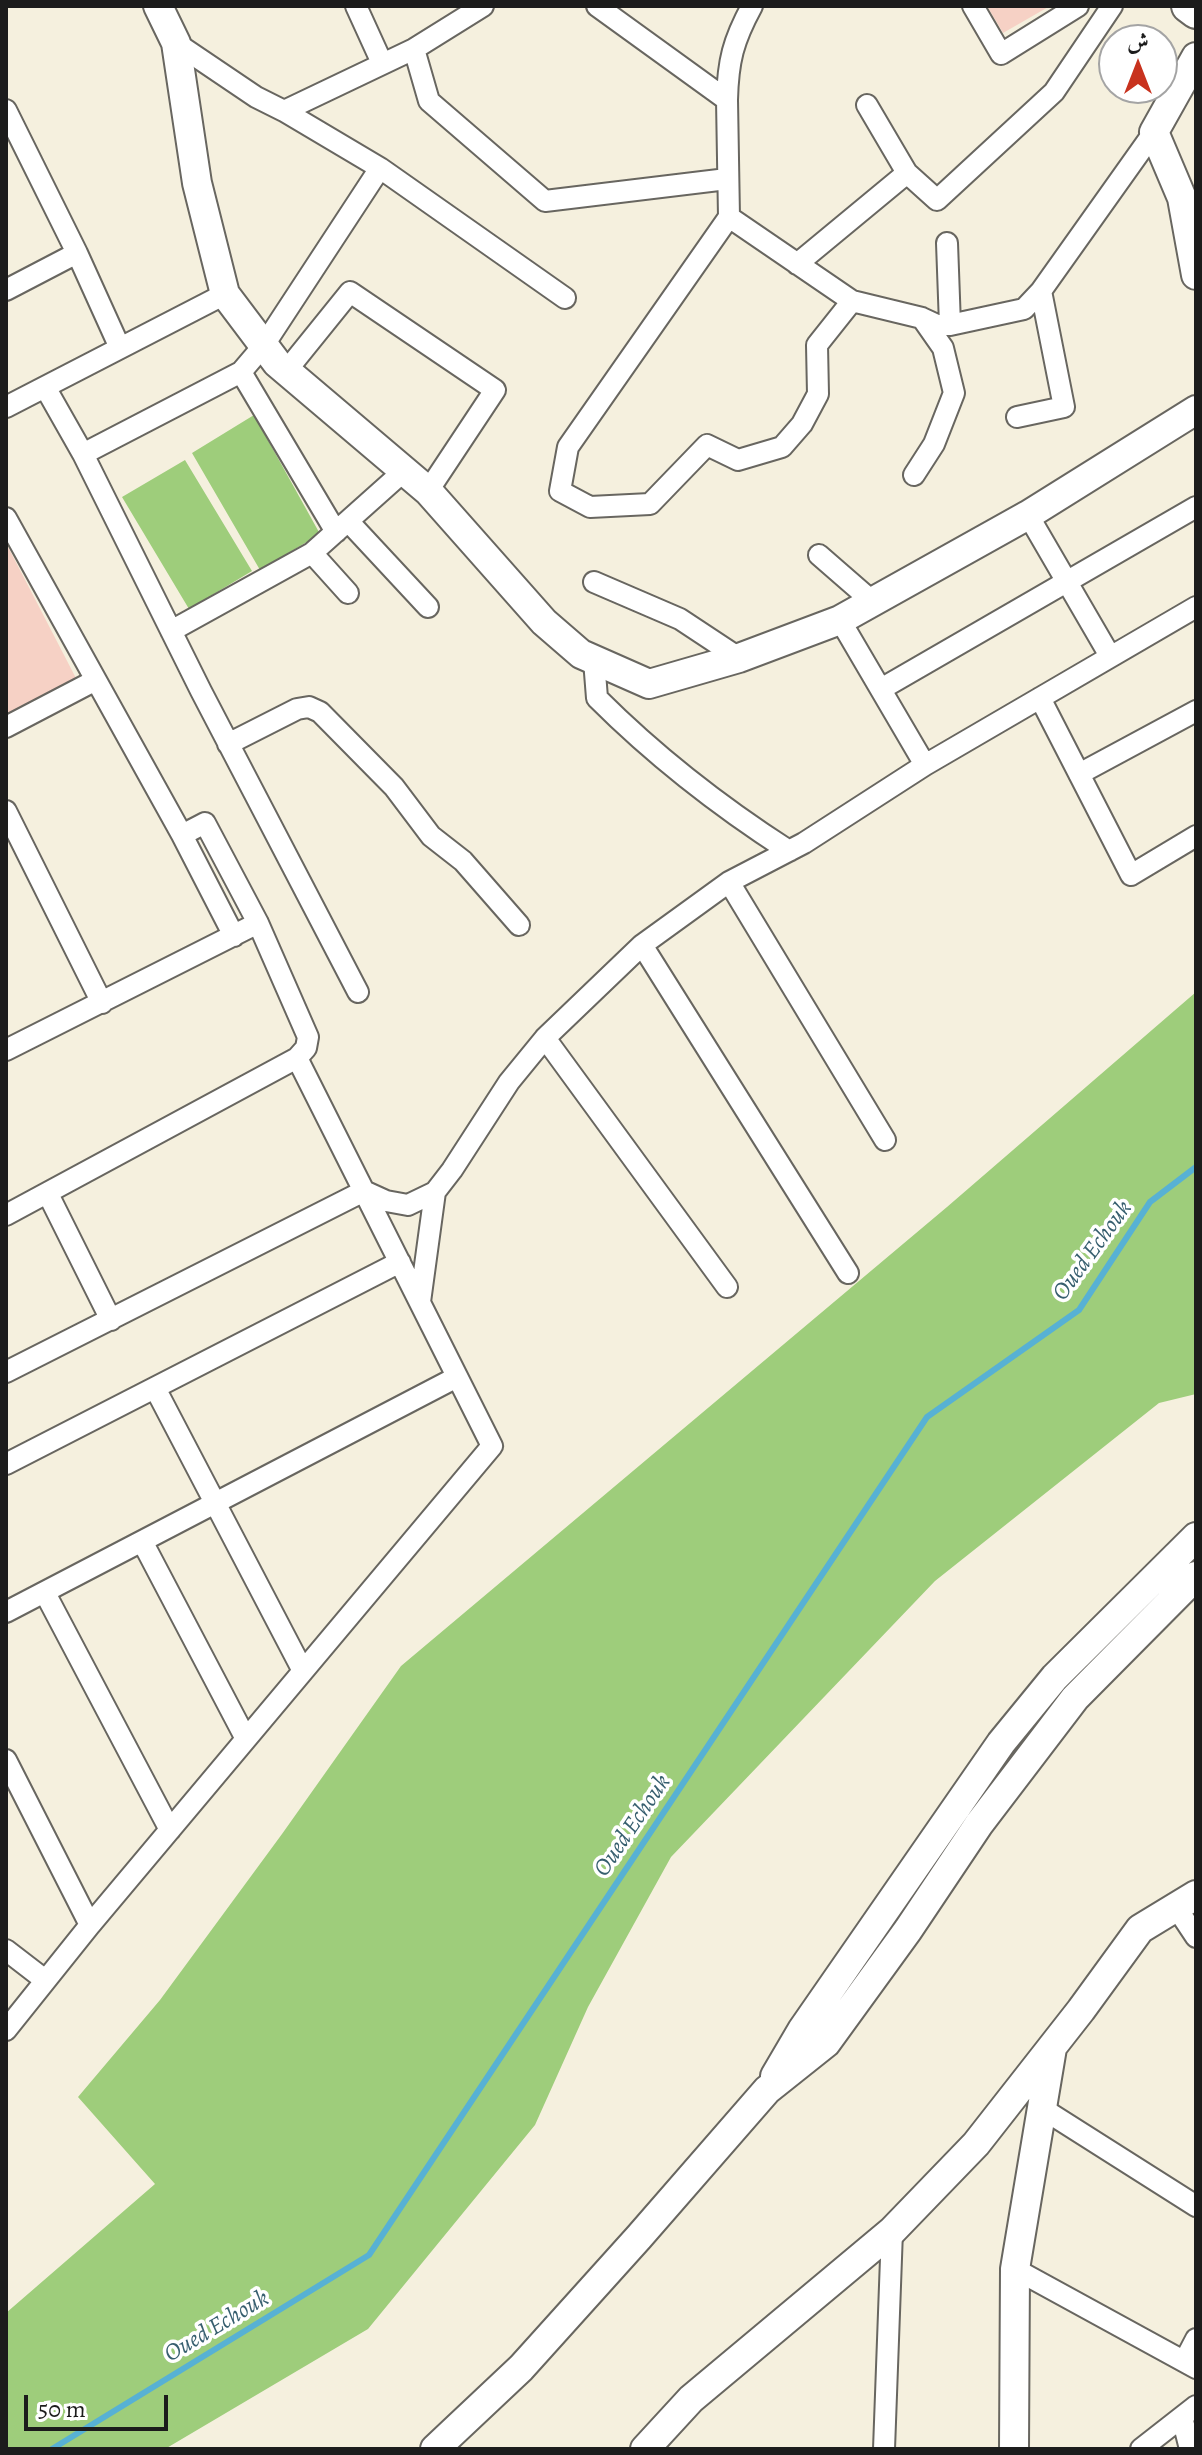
<!DOCTYPE html>
<meta charset="utf-8">
<style>
body{margin:0}
#map{position:relative;width:1202px;height:2455px;overflow:hidden;background:#f5f0de;font-family:Alegreya,Amiri,serif}
canvas{display:block}
.frame{position:absolute;inset:0;border:8px solid #1c1c1c;pointer-events:none}
.north{position:absolute;left:1098px;top:24px;width:80px;height:80px;box-sizing:border-box;background:#fff;border:2px solid #a4a4a4;border-radius:50%;rotate:0deg;font-size:22px;font-weight:700;line-height:32px;text-align:center;color:#1c1c1c}
.north::after{content:'';display:block;margin:auto;width:28px;height:36px;background:#c8321e;clip-path:polygon(50% 0,100% 100%,50% 72%,0 100%)}
.scale{position:absolute;left:24px;top:2395px;width:144px;height:36px;box-sizing:border-box;border:4px solid #1c1c1c;border-top:0;padding-left:10px;font-size:24px;line-height:28px;white-space:nowrap;color:#1c1c1c;-webkit-text-stroke:6px #fff;paint-order:stroke}
</style>
<div id="map">
<canvas width="1202" height="2455"></canvas>
<div class="frame"></div>
<div class="north">ش</div>
<div class="scale">50 m</div>
</div>
<script>
const ctx = document.querySelector('canvas').getContext('2d');
ctx.lineJoin = 'round';
function paint(path, color) { ctx.fillStyle = color; ctx.fill(path, 'evenodd'); }
function strokePath(path, color, width, dash) { ctx.strokeStyle = color; ctx.lineWidth = width; ctx.lineCap = dash ? 'butt' : 'round'; ctx.setLineDash(dash || []); ctx.stroke(path); }
function write(font, color, halo, rows, align = 'center') {
  ctx.font = font + ' Alegreya,serif'; ctx.lineWidth = 7; ctx.setLineDash([]); ctx.textBaseline = 'middle'; ctx.strokeStyle = halo; ctx.fillStyle = color; for (const [text, x, y, turn = 0] of rows) {
    ctx.save(); ctx.translate(x, y); ctx.rotate((+turn || 0) * Math.PI / 180); ctx.textAlign = isNaN(turn) ? turn : align; if (halo) ctx.strokeText(text, 0, 0); ctx.fillText(text, 0, 0); ctx.restore();
  }
}
paint(new Path2D(`
 M 987,6 L 1050,6 L 1003,33 Z
 M 6,543 L 79,684 L 6,721 Z`), '#f6d1c5');
paint(new Path2D(`
 M 254,415 L 320,534 L 260,570 L 192,453 Z
 M 185,460 L 252,571 L 189,609 L 122,497 Z
 M 1196,992 L 1196,1394 L 1159,1403 L 935,1581 L 671,1857 L 588,2007 L 535,2125 L 368,2329 L 165,2449 L 6,2449 L 6,2313 L 155,2184 L 78,2097 L 160,2000 L 282,1834 L 401,1666 L 947,1207 Z`), '#9ecd7b');
strokePath(new Path2D(`
 M 52,2449 L 369,2255 L 927,1417 L 1079,1310 L 1150,1202 L 1196,1167`), '#57b1d4', 6);
const street = new Path2D(`
 M 356,6 L 382,63
 M 597,6 L 727,100 L 729,217 L 852,301 L 922,318 L 937,325 L 950,325 L 1024,309 L 1041,291 L 1154,132
 M 973,6 L 1001,54 L 1078,6
 M 176,43 L 256,97 L 284,111 L 414,49 L 483,6
 M 414,49 L 429,101 L 545,201 L 727,179
 M 727,100 C 728,61 733,41 752,6
 M 867,105 L 907,173
 M 6,110 L 77,253 L 120,348
 M 284,111 L 380,168 L 565,298
 M 729,217 L 568,447 L 560,491 L 590,507 L 650,504 L 707,445 L 738,460 L 782,447 L 802,424 L 818,394 L 817,345 L 852,301
 M 947,243 L 950,325
 M 797,264 L 907,173 L 937,200 L 1054,92 L 1112,6
 M 6,290 L 77,253
 M 287,370 L 350,292 L 495,390 L 428,491
 M 241,372 L 336,532
 M 45,387 L 83,454 L 201,691 L 358,992
 M 6,407 L 225,294
 M 1017,417 L 1064,407 L 1041,291
 M 83,454 L 241,372 L 264,345 L 380,168
 M 914,475 L 934,444 L 954,393 L 943,348 L 922,318
 M 1028,515 L 1110,656
 M 6,518 L 182,835 L 205,823 L 258,923 L 308,1037 L 306,1048 L 297,1058 L 6,1215
 M 348,521 L 428,607
 M 819,555 L 873,602
 M 594,582 L 680,619 L 739,658
 M 348,593 L 312,553 L 405,470
 M 840,620 L 925,765
 M 171,631 L 312,553
 M 594,660 L 597,698 C 656,757 719,806 789,851
 M 881,689 L 1196,507
 M 1040,698 L 1131,875 L 1196,836
 M 6,727 L 94,681
 M 228,744 L 297,709 L 309,707 L 320,712 L 394,787 L 431,836 L 463,861 L 519,925
 M 1079,774 L 1196,711
 M 6,811 L 102,1003
 M 182,835 L 234,936
 M 729,882 L 885,1140
 M 642,945 L 848,1273
 M 545,1038 L 727,1287
 M 6,1050 L 258,923
 M 48,1194 L 111,1320
 M 420,1302 L 435,1192
 M 6,1372 L 364,1191 L 386,1201 L 408,1205 L 435,1192 L 452,1170 L 509,1082 L 545,1038 L 642,945 L 729,882 L 804,843 L 925,765 L 1196,607
 M 155,1388 L 303,1671
 M 6,1464 L 400,1262
 M 143,1543 L 246,1739
 M 45,1593 L 170,1830
 M 6,1612 L 457,1377
 M 6,1760 L 90,1925
 M 1176,1907 L 1196,1937
 M 6,1950 L 45,1980
 M 6,2030 L 90,1925 L 492,1446 L 297,1058
 M 1043,2109 L 1196,2206
 M 1015,2269 L 1196,2368
 M 1185,2360 L 1196,2339
 M 1182,2417 L 1190,2449
 M 884,2449 L 892,2231
 M 1141,2449 L 1196,2406`);
const secondary = new Path2D(`
 M 158,6 L 176,43 L 197,183 L 225,294 L 277,363 L 428,491 L 544,622 L 581,654 L 649,684 L 739,658 L 840,620 L 1028,515 L 1196,410
 M 1196,57 L 1154,132 L 1182,198 L 1196,275
 M 775,2076 L 802,2030 L 1001,1743 L 1055,1677 L 1196,1537
 M 435,2449 L 521,2368 L 639,2237 L 767,2090 L 826,2043 L 908,1930 L 979,1824 L 1075,1698 L 1196,1576
 M 645,2449 L 691,2399 L 892,2231 L 976,2144 L 1081,2010 L 1140,1929 L 1196,1895
 M 1014,2449 L 1015,2269 L 1052,2048`);
const primary = new Path2D(`
 M 1188,6 L 1196,12`);
strokePath(street, '#686660', 24);
strokePath(secondary, '#686660', 32);
strokePath(primary, '#686660', 36);
strokePath(street, '#fff', 20);
strokePath(secondary, '#fff', 28);
strokePath(primary, '#fff', 32);
write('italic 24px', '#375f6f', '#fff', [
 ["Oued Echouk",1093,1251,-54],
 ["Oued Echouk",633,1826,-56],
 ["Oued Echouk",217,2327,-31]
]);
</script>
